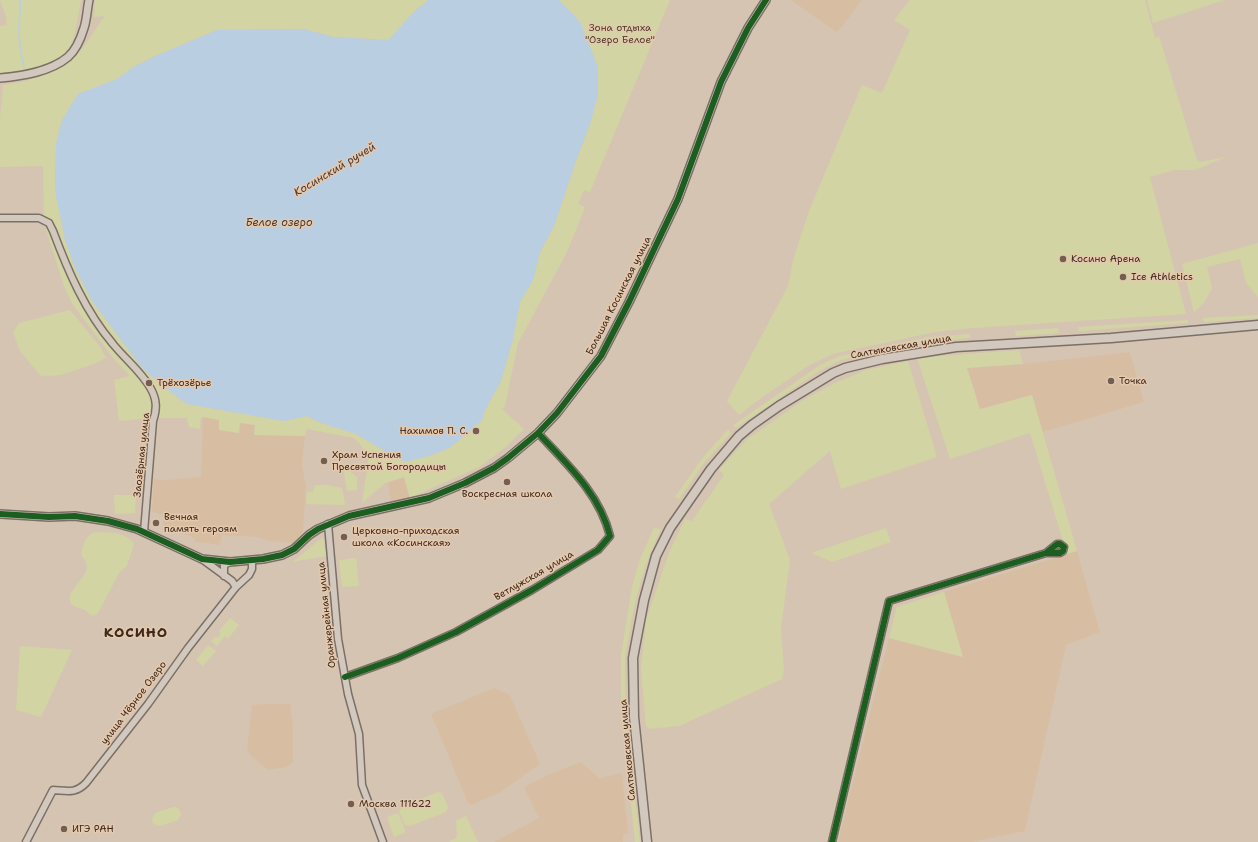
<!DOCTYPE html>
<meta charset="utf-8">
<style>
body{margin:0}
canvas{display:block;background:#d5c4b2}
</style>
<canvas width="1258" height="842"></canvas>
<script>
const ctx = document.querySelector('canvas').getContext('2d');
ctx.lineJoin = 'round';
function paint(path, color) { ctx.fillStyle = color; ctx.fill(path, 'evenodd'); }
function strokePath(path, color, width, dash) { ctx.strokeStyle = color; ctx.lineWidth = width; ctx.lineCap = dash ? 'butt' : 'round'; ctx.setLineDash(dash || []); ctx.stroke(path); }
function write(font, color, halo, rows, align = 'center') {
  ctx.font = font + ' "Shantell Sans",sans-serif'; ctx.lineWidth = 3; ctx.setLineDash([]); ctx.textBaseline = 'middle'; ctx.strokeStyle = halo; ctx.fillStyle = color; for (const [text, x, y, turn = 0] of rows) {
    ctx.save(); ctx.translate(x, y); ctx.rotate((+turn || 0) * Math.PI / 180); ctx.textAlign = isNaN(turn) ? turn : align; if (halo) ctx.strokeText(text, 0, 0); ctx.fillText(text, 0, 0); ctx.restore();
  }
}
paint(new Path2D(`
 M 791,0 L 862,0 L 842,27 L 836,32 Z
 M 1130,352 L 1144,402 L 1043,432 L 1032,396 L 980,410 L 967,368 L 1023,364 Z
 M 203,417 L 220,419 L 219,430 L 240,423 L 255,425 L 254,435 L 305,436 L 302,465 L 306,486 L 303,532 L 294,543 L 269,541 L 256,537 L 222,535 L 220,545 L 196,542 L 191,536 L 164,529 L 163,515 L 152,512 L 154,479 L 166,480 L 201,477 Z
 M 404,477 L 410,498 L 391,502 L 388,483 Z
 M 1077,551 L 1100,632 L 1066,645 L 1025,831 L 972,842 L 838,842 L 889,638 L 963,657 L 944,592 Z
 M 494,688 L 510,695 L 540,764 L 502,791 L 472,805 L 468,803 L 431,714 Z
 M 268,704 L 290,704 L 293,725 L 293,763 L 287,767 L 268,770 L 251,756 L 247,749 L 252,705 Z
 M 581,762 L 599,778 L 622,773 L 628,834 L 623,834 L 623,842 L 494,842 L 539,818 L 524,787 L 550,774 Z`), '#d7bea3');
paint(new Path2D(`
 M 0,0 L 81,0 C 77,18 76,41 65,56 C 56,70 15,72 0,73 L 0,26 L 7,25 L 6,16 Z
 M 95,0 L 428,0 L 414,12 L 389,40 L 333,37 L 304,29 L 217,30 L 153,57 L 132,68 L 117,79 L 78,94 L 62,120 L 56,144 L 55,190 L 65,240 L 75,268 L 92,301 L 143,369 L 167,389 L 187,404 L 284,421 L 307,416 L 319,422 L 356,434 L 388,453 L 429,456 L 451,447 L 482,420 L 485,410 L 501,381 L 513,339 L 520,302 L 533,280 L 540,252 L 554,226 L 576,161 L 591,121 L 580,22 L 559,0 L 670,0 L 590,192 L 584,190 L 578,204 L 585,207 L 576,230 L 566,254 L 518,343 L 505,406 L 502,409 L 524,429 L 506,447 L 479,467 L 410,498 L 404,477 L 385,483 L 362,503 L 369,455 L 354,438 L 307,429 L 305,436 L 254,435 L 255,425 L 240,423 L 239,433 L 219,430 L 219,420 L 203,417 L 201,418 L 200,429 L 189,427 L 187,418 L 151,418 L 119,421 L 114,380 L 130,376 L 114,359 L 73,305 L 65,289 L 44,223 L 43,166 L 0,167 L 0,118 L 3,85 C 32,81 62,72 82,49 C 91,39 96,26 105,16 L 94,17 Z
 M 910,0 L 1145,0 L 1155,38 L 1159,36 L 1197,160 L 1200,162 L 1226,157 L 1195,170 L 1174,170 L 1150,177 L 1186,314 L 972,328 L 935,332 L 833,354 L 808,366 L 761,398 L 739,415 L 727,401 L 788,286 L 794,257 L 809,211 L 862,85 L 882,93 L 910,30 L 894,20 Z
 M 1147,0 L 1225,0 L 1153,23 Z
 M 1258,243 L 1258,297 L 1246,282 L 1240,259 L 1207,267 L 1212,288 L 1204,303 L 1194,312 L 1182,264 Z
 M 70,310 L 101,348 L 106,358 L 94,364 L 61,375 L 41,376 L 20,351 L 13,332 L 19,323 Z
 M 1258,315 L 1258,318 L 1204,322 L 1203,318 Z
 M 1188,320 L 1188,323 L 1079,331 L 1078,327 Z
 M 1058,328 L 1059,333 L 1016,336 L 1015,331 Z
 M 970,334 L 970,338 L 929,342 L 869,353 L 841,360 L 819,371 L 736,428 L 733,425 L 820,365 L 839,356 L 929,337 Z
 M 1019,350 L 1023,364 L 967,368 L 980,409 L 1032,395 L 1077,551 L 1067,554 L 1030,433 L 950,459 L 917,358 L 940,356 Z
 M 908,361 L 937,457 L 841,489 L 830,451 L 769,504 L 790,560 L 781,628 L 784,671 L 782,679 L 679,726 L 649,729 L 646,726 L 641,670 L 646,620 L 669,553 L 685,519 L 692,521 L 724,475 L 719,470 L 746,440 L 805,399 L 835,383 L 866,370 Z
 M 728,429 L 731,433 L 704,463 L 679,499 L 675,497 L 701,460 Z
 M 343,466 L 357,477 L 357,490 L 347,491 Z
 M 315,485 L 327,485 L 342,488 L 345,505 L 306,504 L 307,492 L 313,492 Z
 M 114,495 L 136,495 L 135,513 L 115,514 Z
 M 654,528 L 661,529 C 645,563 634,599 629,636 C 627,645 625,654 625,663 C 624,721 634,784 640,842 L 635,842 L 621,709 L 621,655 L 632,587 L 640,559 Z
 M 886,528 L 891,542 L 832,562 L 811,553 Z
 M 95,532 C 111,533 124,531 134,544 L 127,566 L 119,573 L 98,613 L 94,616 C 90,615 87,611 83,609 C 81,608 77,608 74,606 C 60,595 85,581 87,568 C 88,562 83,559 81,554 C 83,545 86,534 95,532 Z
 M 323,537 L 326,556 L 292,562 Z
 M 356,558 L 359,586 L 342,587 L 339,560 Z
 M 944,592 L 963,657 L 889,638 L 897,607 Z
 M 230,618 L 239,625 L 228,639 L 225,636 L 217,646 L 211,641 L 215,636 L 218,638 L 221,633 L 219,631 Z
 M 208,645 L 216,651 L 203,666 L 196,660 Z
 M 20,646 L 72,650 L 41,717 L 16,710 Z
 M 438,792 L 442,793 L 448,807 L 446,812 L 410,826 L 405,825 L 399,811 L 401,808 Z
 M 173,807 C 178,807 179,809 181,814 L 178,820 L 160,826 L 153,824 L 152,819 L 155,813 Z
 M 398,813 L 406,832 L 394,837 L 387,817 Z
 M 466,816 L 478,842 L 449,842 L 457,837 L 456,820 Z`), '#d2d4a3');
paint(new Path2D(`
 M 428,0 L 559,0 L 580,22 L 598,67 L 598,95 L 591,121 L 576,161 L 554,226 L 540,252 L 533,280 L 520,302 L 513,339 L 501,381 L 485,410 L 482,420 L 451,447 L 429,456 L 405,462 L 388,453 L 356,434 L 319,422 L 307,416 L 284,421 L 187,404 L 167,389 L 143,369 L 92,301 L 75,268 L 65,240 L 55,190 L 56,144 L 62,120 L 78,94 L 117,79 L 132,68 L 153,57 L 217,30 L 304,29 L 333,37 L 388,40 L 414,12 Z`), '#bacee2');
strokePath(new Path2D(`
 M 20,0 C 21,10 19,19 19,29 C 19,41 21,54 24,67`), '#bacee2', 1.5);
const minor = new Path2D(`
 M 0,218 L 39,218 L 49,223 L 53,231 C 68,271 85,311 113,344 C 125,359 142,372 151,389 C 157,400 157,409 153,421 L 144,532
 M 328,524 L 338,639 L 348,694 L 359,734 L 362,785 L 383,842
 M 202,559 L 232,581 L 236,587
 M 224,576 L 224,565 L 230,562
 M 345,677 L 398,658 L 456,632 L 532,590 L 598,550 L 610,536 C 600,494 566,463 538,433
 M 26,842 L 53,790 C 68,791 75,794 86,783 L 148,704 L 188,648 L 236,587 L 249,575 L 252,569 L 252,561
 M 832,842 L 889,601 L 1046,553 L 1060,553 L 1063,551 L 1064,547 L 1060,544 L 1057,544 L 1046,553`);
const tertiary = new Path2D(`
 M 0,78 C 22,76 50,72 68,57 C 76,50 81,38 84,28 C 87,19 87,9 89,0
 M 0,514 L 49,517 L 75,516 L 108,521 L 137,529 L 202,559 L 230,562 L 263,559 L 282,555 L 294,549 L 309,535 L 318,529 L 349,516 L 429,498 L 465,483 L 494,468 L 508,458 L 538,433 L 557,413 L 601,356 L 629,302 L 678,199 L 721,82 L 748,28 L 766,0`);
const secondary = new Path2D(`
 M 647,842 L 634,717 L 633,658 L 644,600 L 656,556 L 670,528 L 711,469 L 739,436 L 752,425 L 779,406 L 833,373 L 845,368 L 882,359 L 956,347 L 1111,338 L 1258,325`);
strokePath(minor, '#7b7066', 9);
strokePath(tertiary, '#7b7066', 10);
strokePath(secondary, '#7b7066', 11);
strokePath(minor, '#d3c8be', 6);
strokePath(tertiary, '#d3c8be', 7);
strokePath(secondary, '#d3c8be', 8);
strokePath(new Path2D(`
 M 0,514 L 49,517 L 75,516 L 108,521 L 137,529 L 202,559 L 230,562 L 263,559 L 282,555 L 294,549 L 309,535 L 318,529 L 349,516 L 429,498 L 465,483 L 494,468 L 508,458 L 538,433 L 557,413 L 601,356 L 629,302 L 678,199 L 721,82 L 748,28 L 766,0
 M 345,677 L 398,658 L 456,632 L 532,590 L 598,550 L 610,536 C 600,494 566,463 538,433
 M 832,842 L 889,601 L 1046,553 L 1060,553 L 1063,551 L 1064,547 L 1060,544 L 1057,544 L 1046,553`), '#1b5e20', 6);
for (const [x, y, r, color] of [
 [1063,259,4,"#716052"],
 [1123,277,4,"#716052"],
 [1111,381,4,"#716052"],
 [149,383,4,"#716052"],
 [476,431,4,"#716052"],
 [324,461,4,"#716052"],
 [507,482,4,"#716052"],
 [156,523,4,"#716052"],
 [344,537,4,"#716052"],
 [351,804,4,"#716052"],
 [64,829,4,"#716052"]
]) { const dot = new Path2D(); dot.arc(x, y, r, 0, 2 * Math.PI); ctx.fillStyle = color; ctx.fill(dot); strokePath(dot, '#e6c8ad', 1.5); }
write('10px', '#4a3c2a', '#e6c8ad', [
 ["Зона отдыха",620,28],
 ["\"Озеро Белое\"",620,40]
]);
write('10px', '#3b2a1e', '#e6c8ad', [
 ["Косино Арена",1071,259],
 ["Ice Athletics",1131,277],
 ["Точка",1119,381],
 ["Трёхозёрье",157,383],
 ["Нахимов П. С.",468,431,"right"],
 ["Храм Успения",332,455],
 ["Пресвятой Богородицы",332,467],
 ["Воскресная школа",507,494,"center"],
 ["Вечная",164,517],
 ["память героям",164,529],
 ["Церковно-приходская",352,531],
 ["школа «Косинская»",352,543],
 ["Москва 111622",359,804],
 ["ИГЭ РАН",72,829]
], 'left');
write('10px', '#3b2a1e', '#e6c8ad', [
 ["Большая Косинская улица",619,296,-63],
 ["Салтыковская улица",901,347,-10],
 ["Заозёрная улица",142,455,-84],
 ["Ветлужская улица",534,576,-30],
 ["Оранжерейная улица",327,615,-96],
 ["улица Чёрное Озеро",134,703,-53],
 ["Салтыковская улица",628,750,-95]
]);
write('italic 11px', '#473b34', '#e6c8ad', [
 ["Косинский ручей",335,170,-31],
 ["Белое озеро",279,223]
]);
ctx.letterSpacing = '1px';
write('bold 14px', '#3b2a1e', '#e6c8ad', [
 ["КОСИНО",136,633]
]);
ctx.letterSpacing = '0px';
</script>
